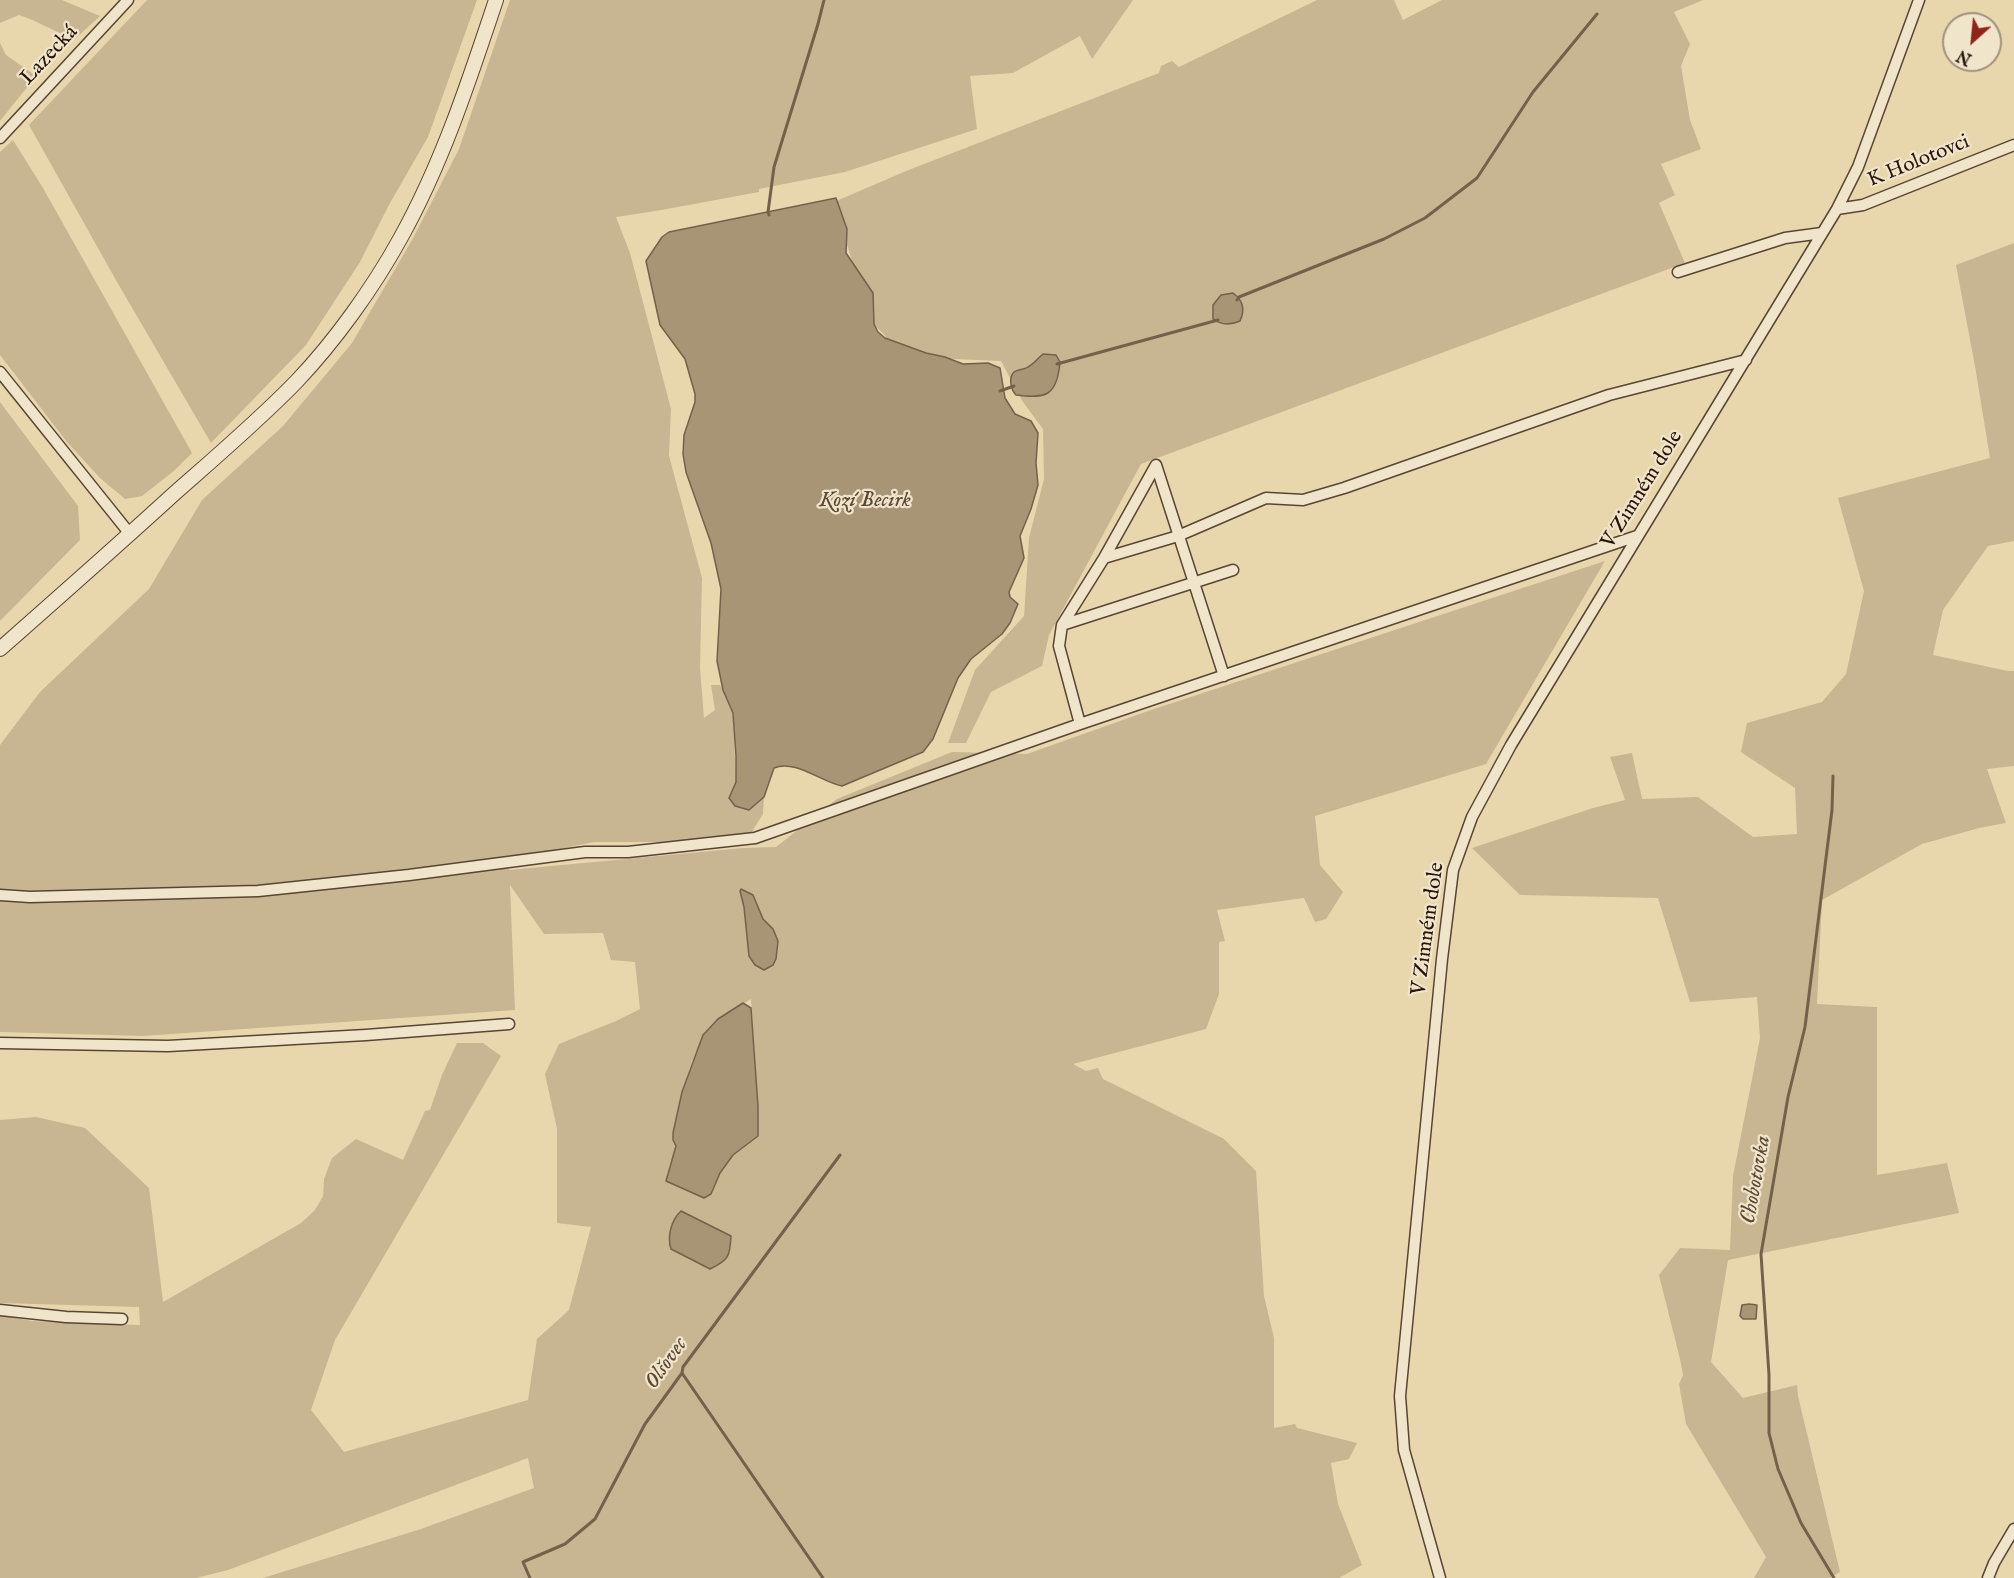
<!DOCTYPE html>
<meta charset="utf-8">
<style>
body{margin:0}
#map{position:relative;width:2014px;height:1578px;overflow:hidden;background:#e8d7ad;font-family:"IM FELL English",serif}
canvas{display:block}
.north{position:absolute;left:1942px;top:12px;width:60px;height:60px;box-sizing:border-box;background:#f0e5ca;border:2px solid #a0917d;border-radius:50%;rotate:207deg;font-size:16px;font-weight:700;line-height:24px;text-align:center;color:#28140a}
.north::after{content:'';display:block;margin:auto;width:21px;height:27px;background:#8f2418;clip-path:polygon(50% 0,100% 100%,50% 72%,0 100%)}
</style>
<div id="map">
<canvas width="2014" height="1578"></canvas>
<div class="north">N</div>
</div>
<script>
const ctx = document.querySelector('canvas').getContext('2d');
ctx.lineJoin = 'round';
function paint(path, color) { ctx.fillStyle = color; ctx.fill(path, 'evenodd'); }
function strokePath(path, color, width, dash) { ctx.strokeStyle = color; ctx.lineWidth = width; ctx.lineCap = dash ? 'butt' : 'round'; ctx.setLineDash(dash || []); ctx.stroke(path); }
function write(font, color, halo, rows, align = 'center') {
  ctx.font = font + ' "IM FELL English",serif'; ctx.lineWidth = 4.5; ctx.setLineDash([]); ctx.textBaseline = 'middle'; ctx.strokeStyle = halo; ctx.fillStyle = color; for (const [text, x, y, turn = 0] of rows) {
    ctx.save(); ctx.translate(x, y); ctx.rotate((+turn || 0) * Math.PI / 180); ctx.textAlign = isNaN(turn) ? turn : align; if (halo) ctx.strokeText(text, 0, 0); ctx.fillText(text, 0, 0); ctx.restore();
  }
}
paint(new Path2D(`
 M 0,0 L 62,0 L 100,16 L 75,39 C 55,32 38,21 19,15 L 0,23 Z
 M 147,0 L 477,0 L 428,137 L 390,203 L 360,262 L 306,345 L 211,443 L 117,282 L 29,125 Z
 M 510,0 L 1133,0 L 1092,59 L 1080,36 L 1013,73 L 970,76 L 977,129 L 845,172 L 759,189 L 759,192 L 656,211 L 616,217 L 630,253 L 671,409 L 669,456 L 702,578 L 700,668 L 704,718 L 715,710 L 711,685 L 720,685 L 731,704 L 733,713 L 736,782 L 729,798 L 749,809 L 764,797 L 763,814 L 750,835 L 685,842 L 594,842 L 508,860 L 509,870 L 743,848 L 776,847 L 837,799 L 952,752 L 1027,754 L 1151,710 L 1605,561 L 1486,764 L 1315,816 L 1320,865 L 1343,892 L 1326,919 L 1315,922 L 1304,898 L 1217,910 L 1225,941 L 1219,942 L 1219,994 L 1206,1029 L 1073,1064 L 1086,1071 L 1098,1068 L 1103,1079 L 1224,1139 L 1256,1171 L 1264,1296 L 1274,1338 L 1274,1428 L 1295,1424 L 1297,1428 L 1357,1443 L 1349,1459 L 1331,1463 L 1338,1504 L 1362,1565 L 1339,1578 L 263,1578 L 421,1529 L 534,1488 L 528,1458 L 228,1570 L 196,1578 L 0,1578 L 0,1315 L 32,1321 L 140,1325 L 139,1307 L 0,1303 L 0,1120 L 36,1117 L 85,1128 L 149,1188 L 163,1302 L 301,1223 L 315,1210 L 323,1196 L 324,1179 L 332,1158 L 356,1139 L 403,1160 L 425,1111 L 430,1110 L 442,1075 L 457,1043 L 483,1043 L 501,1056 L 335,1340 L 311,1410 L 344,1452 L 528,1400 L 537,1339 L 569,1310 L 591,1227 L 557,1223 L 557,1129 L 545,1074 L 559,1044 L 616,1021 L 640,1009 L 635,962 L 611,960 L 603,933 L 544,934 L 510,885 L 515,1010 L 143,1036 L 0,1032 L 0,745 L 40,692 L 149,589 L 202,500 L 283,426 L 352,343 L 412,240 L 459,149 ZM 751,999 L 758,1106 L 758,1136 L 733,1155 L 720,1173 L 711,1193 L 704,1198 L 666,1181 L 676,1146 L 673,1133 L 682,1092 L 692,1061 L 711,1027 L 718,1019 Z
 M 1317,0 L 1394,0 L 1403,20 L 1442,0 L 1703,0 L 1674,12 L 1690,44 L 1681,66 L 1690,120 L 1701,149 L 1661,164 L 1675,195 L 1659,203 L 1685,263 L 1141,464 L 1049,635 L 1042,666 L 991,692 L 966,743 L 948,743 L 975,670 L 1024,616 L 1029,538 L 1044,479 L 1043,429 L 1023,402 L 1001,361 L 930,358 L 891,342 L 870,320 L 834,202 L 906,171 L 1159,73 L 1161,66 L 1172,61 L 1179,67 Z
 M 0,43 L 6,55 L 36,76 L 0,121 Z
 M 13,140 L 43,188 L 192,453 L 175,470 L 142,496 L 125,499 L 100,478 L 67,442 L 0,355 L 0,152 Z
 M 2014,243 L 2014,541 L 1988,546 L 1943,610 L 1933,655 L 2008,671 L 2014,671 L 2014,766 L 1987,769 L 2006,823 L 1979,828 L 1922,844 L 1822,900 L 1817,1004 L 1877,1007 L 1877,1175 L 1947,1163 L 1959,1213 L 1728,1260 L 1711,1362 L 1743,1398 L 1797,1385 L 1798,1396 L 1840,1572 L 1830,1578 L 1754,1578 L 1766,1557 L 1686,1424 L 1679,1384 L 1683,1375 L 1680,1359 L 1659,1275 L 1680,1248 L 1730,1250 L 1733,1176 L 1760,1038 L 1757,997 L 1690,1002 L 1658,898 L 1520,895 L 1472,848 L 1593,808 L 1625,800 L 1610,757 L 1632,753 L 1642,799 L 1698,797 L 1753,837 L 1797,834 L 1795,788 L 1741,752 L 1747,723 L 1822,702 L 1846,674 L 1864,591 L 1838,498 L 1990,458 L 1975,366 L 1956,265 Z
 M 0,402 L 78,506 L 80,540 L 0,621 Z`), '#c7b691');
const water = new Path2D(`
 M 836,198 L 847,229 L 846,253 L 873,293 L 874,324 L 878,332 L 885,338 L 926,353 L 945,357 L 963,364 L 988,363 L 1000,368 L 1005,398 L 1015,414 L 1031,421 L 1038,433 L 1036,463 L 1038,485 L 1031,509 L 1020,536 L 1024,558 L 1009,592 L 1010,597 L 1018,604 L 1010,623 L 1002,634 L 971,659 L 958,678 L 933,739 L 923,752 L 842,786 C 821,782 795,759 774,768 L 764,797 L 749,810 L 735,806 L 729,798 L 736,782 L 736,756 L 733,713 L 723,690 L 717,661 L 721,589 L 711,543 L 686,472 L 683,454 L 684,435 L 695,402 L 695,394 L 685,359 L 660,325 L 646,261 L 662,237 L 669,232 Z
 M 1233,293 C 1243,300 1245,310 1240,321 C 1231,325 1221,325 1213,319 L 1213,305 L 1221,295 Z
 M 1043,354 L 1056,355 L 1060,362 C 1057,396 1046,399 1016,395 C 1011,390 1008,378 1014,372 C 1018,369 1024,370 1028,367 C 1034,364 1038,358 1043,354 Z
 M 741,889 L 753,895 L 763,919 L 773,929 L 778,941 L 776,959 L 773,965 L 764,970 L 755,965 L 749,956 L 744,907 L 740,891 Z
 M 743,1003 L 751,1008 L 758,1106 L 758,1136 L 733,1155 L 720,1173 L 711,1194 L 704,1198 L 666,1181 L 676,1146 L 673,1140 L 673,1133 L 682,1092 L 703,1035 L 718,1019 Z
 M 681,1211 L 731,1236 C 730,1256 729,1260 710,1269 L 671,1249 C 667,1237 671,1220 681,1211 Z
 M 1749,1304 L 1757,1305 L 1756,1319 L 1743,1319 L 1740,1316 L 1742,1305 Z`);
paint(water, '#a79576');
strokePath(water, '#74614b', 1.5);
strokePath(new Path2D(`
 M 769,215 L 768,212 L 774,167 L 818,24 L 824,0
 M 1237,300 L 1239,297 L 1384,239 L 1425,218 L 1477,178 L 1533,92 L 1597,14
 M 1057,364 L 1218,320
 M 1000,391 L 1014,386
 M 1833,776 L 1832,810 L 1805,1027 L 1788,1097 L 1761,1254 L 1769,1375 L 1769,1433 L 1778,1469 L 1801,1523 L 1834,1578
 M 682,1373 L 823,1578
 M 530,1578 L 523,1562 L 565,1544 L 595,1519 L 645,1424 L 682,1373 L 683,1367 L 840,1155`), '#74614b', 3);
const minor = new Path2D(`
 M 0,138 L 128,0
 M 1837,209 L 1863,205 L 2014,145
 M 1678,272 L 1785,238 L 1822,233
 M 0,372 L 130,534
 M 1104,558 L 1156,465 L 1224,676
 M 1062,625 L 1233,570
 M 1080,724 L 1059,646 L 1062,625 L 1104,558 L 1178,536 L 1266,498 L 1303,500 L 1344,488 L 1609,395 L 1746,360
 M 0,895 L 30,897 L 258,891 L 409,875 L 585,852 L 628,852 L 755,838 L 1080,724 L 1637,536
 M 0,1043 L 168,1046 L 366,1035 L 509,1024
 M 0,1310 L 66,1317 L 122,1319
 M 1440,1578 L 1404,1450 L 1400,1396 L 1442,959 L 1453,870 L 1472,817 L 1511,745 L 1837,209 L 1858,167 L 1919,0
 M 1988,1578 L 1994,1563 L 2014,1529`);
const tertiary = new Path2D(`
 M 0,649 C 59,597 118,545 176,492 C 217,456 258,421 296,382 C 335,341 373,288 400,239 C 442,164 469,81 496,0`);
strokePath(minor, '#584533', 13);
strokePath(tertiary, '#584533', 16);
strokePath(minor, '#f0e5ca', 10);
strokePath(tertiary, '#f0e5ca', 14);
write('21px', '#28140a', '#f0e5ca', [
 ["Lazecká",50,56,-47],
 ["K Holotovci",1919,162,-22],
 ["V Zimném dole",1643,490,-58],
 ["V Zimném dole",1429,929,-82]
]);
write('italic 22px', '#5b4835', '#f0e5ca', [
 ["Kozí Becirk",865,501],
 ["Chobotovka",1757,1180,-80],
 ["Olšovec",667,1364,-55]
]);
</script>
